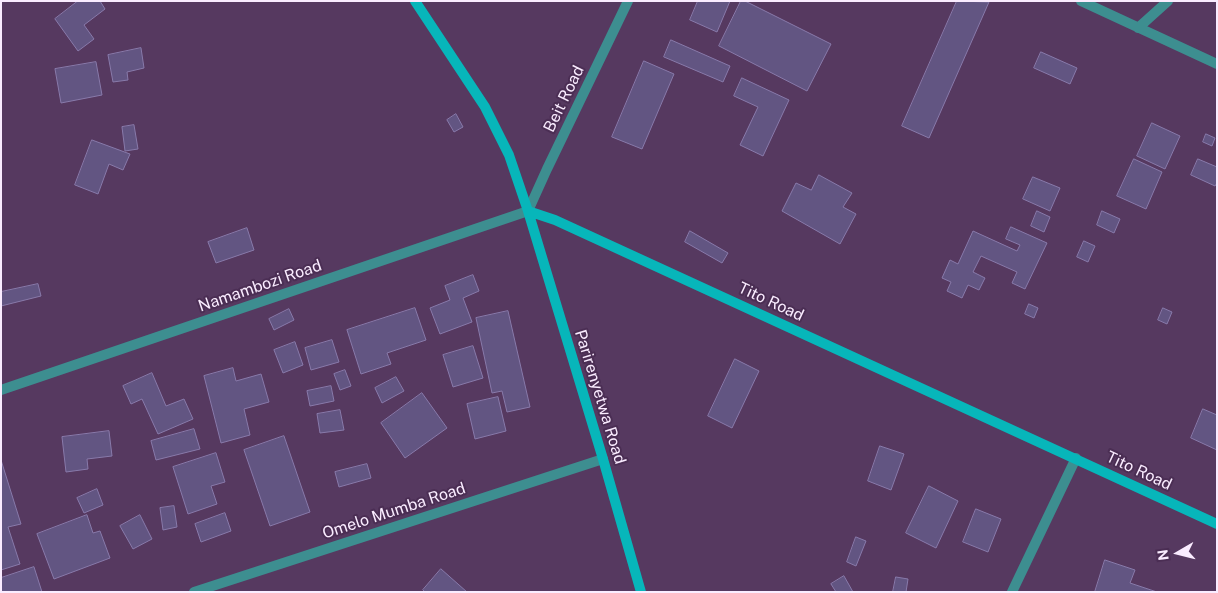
<!DOCTYPE html>
<style>
body{margin:0}
#map{position:relative;width:1218px;height:593px;overflow:hidden;background:#563960;font-family:"Public Sans",sans-serif}
canvas{display:block}
.frame{position:absolute;inset:0;border:2px solid #faecff;pointer-events:none}
.north{position:absolute;left:1153px;top:528px;width:50px;height:50px;-webkit-text-stroke:4px #4b2e54;paint-order:stroke;rotate:262deg;font-size:14px;font-weight:700;line-height:20px;text-align:center;color:#faecff}
.north::after{content:'';display:block;margin:auto;width:18px;height:22px;background:#faecff;clip-path:polygon(50% 0,100% 100%,50% 72%,0 100%)}
</style>
<div id="map">
<canvas width="1218" height="593"></canvas>
<div class="frame"></div>
<div class="north">N</div>
</div>
<script>
const ctx = document.querySelector('canvas').getContext('2d');
ctx.lineJoin = 'round';
function paint(path, color) { ctx.fillStyle = color; ctx.fill(path, 'evenodd'); }
function strokePath(path, color, width, dash) { ctx.strokeStyle = color; ctx.lineWidth = width; ctx.lineCap = dash ? 'butt' : 'round'; ctx.setLineDash(dash || []); ctx.stroke(path); }
function write(font, color, halo, rows, align = 'center') {
  ctx.font = font + ' "Public Sans",sans-serif'; ctx.lineWidth = 4; ctx.setLineDash([]); ctx.textBaseline = 'middle'; ctx.strokeStyle = halo; ctx.fillStyle = color; for (const [text, x, y, turn = 0] of rows) {
    ctx.save(); ctx.translate(x, y); ctx.rotate((+turn || 0) * Math.PI / 180); ctx.textAlign = isNaN(turn) ? turn : align; if (halo) ctx.strokeText(text, 0, 0); ctx.fillText(text, 0, 0); ctx.restore();
  }
}
const building = new Path2D(`
 M 78,1 L 100,1 L 105,9 L 84,25 L 94,39 L 78,51 L 55,19 Z
 M 698,1 L 730,1 L 717,32 L 690,20 Z
 M 741,1 L 745,1 L 831,44 L 807,91 L 719,46 Z
 M 957,1 L 989,2 L 929,138 L 902,126 Z
 M 671,40 L 730,66 L 723,82 L 664,57 Z
 M 141,48 L 144,68 L 127,72 L 128,80 L 113,82 L 108,55 Z
 M 1041,52 L 1077,68 L 1070,84 L 1034,68 Z
 M 644,61 L 674,74 L 642,149 L 612,137 Z
 M 96,62 L 102,95 L 61,103 L 55,69 Z
 M 742,78 L 789,100 L 763,156 L 740,145 L 758,107 L 734,96 Z
 M 456,114 L 463,127 L 454,132 L 447,120 Z
 M 1152,123 L 1180,136 L 1165,169 L 1137,156 Z
 M 134,125 L 138,149 L 125,151 L 122,127 Z
 M 1206,134 L 1215,138 L 1212,146 L 1203,142 Z
 M 92,140 L 130,154 L 123,170 L 109,164 L 98,194 L 75,185 Z
 M 1134,159 L 1162,172 L 1146,209 L 1117,196 Z
 M 1198,159 L 1217,167 L 1217,183 L 1215,186 L 1191,175 Z
 M 819,175 L 852,193 L 843,207 L 856,214 L 840,244 L 782,211 L 796,183 L 811,190 Z
 M 1033,177 L 1060,188 L 1050,211 L 1023,199 Z
 M 1037,211 L 1050,217 L 1044,232 L 1031,226 Z
 M 1102,211 L 1120,219 L 1114,233 L 1097,225 Z
 M 1011,227 L 1047,243 L 1025,289 L 1012,283 L 1017,272 L 981,256 L 973,272 L 985,278 L 979,290 L 968,285 L 962,298 L 947,291 L 951,282 L 942,278 L 950,260 L 958,264 L 973,231 L 1017,251 L 1020,245 L 1006,239 Z
 M 247,228 L 254,250 L 216,263 L 208,242 Z
 M 690,231 L 728,253 L 722,263 L 685,242 Z
 M 1084,241 L 1095,246 L 1088,262 L 1077,257 Z
 M 473,275 L 479,291 L 463,298 L 472,322 L 440,334 L 430,308 L 450,300 L 445,286 Z
 M 38,284 L 41,296 L 1,306 L 1,292 Z
 M 1029,304 L 1038,308 L 1034,318 L 1025,314 Z
 M 415,308 L 426,340 L 387,353 L 391,364 L 361,374 L 347,330 Z
 M 1163,308 L 1172,312 L 1167,324 L 1158,320 Z
 M 289,309 L 294,320 L 274,330 L 269,319 Z
 M 508,311 L 530,407 L 507,412 L 502,391 L 492,393 L 476,318 Z
 M 332,340 L 339,362 L 311,370 L 305,348 Z
 M 295,342 L 303,365 L 283,373 L 274,350 Z
 M 473,346 L 483,378 L 453,387 L 443,355 Z
 M 735,359 L 759,371 L 732,428 L 708,416 Z
 M 233,368 L 236,381 L 261,374 L 269,402 L 244,409 L 250,435 L 221,443 L 204,376 Z
 M 345,370 L 351,386 L 340,390 L 334,374 Z
 M 152,373 L 166,406 L 184,399 L 193,419 L 158,434 L 142,399 L 131,404 L 123,386 Z
 M 396,377 L 404,391 L 382,403 L 375,388 Z
 M 331,386 L 334,401 L 310,406 L 307,391 Z
 M 422,393 L 447,428 L 405,458 L 381,423 Z
 M 498,397 L 506,431 L 475,439 L 467,404 Z
 M 1203,409 L 1217,415 L 1217,450 L 1191,438 Z
 M 340,410 L 344,430 L 320,433 L 317,414 Z
 M 194,429 L 200,449 L 156,460 L 151,441 Z
 M 109,431 L 112,456 L 87,459 L 88,469 L 66,472 L 62,437 Z
 M 284,436 L 310,512 L 270,526 L 244,450 Z
 M 880,446 L 904,454 L 891,490 L 868,481 Z
 M 216,453 L 225,482 L 211,486 L 217,504 L 188,514 L 173,467 Z
 M 1,460 L 21,524 L 8,527 L 20,564 L 1,570 Z
 M 367,464 L 371,478 L 339,487 L 335,472 Z
 M 929,486 L 958,501 L 936,548 L 906,533 Z
 M 97,489 L 103,505 L 84,513 L 77,498 Z
 M 174,506 L 177,527 L 163,530 L 160,508 Z
 M 976,509 L 1001,519 L 988,552 L 963,542 Z
 M 225,513 L 231,531 L 201,542 L 195,524 Z
 M 87,515 L 93,533 L 100,531 L 110,558 L 54,579 L 37,534 Z
 M 140,515 L 152,539 L 133,549 L 120,526 Z
 M 856,537 L 866,541 L 856,566 L 847,562 Z
 M 1105,560 L 1135,570 L 1130,583 L 1157,592 L 1095,592 Z
 M 34,567 L 42,592 L 1,592 L 1,578 Z
 M 441,569 L 467,592 L 425,592 L 423,590 Z
 M 844,576 L 853,592 L 836,592 L 831,584 Z
 M 896,577 L 908,579 L 906,592 L 893,592 Z`);
paint(building, '#625582');
strokePath(building, '#887aaa', 1);
strokePath(new Path2D(`
 M 1081,1 L 1217,64
 M 1138,28 L 1168,1
 M 1,390 L 528,211 L 547,169 L 628,1
 M 194,592 L 603,459
 M 1012,592 L 1076,458`), '#3d8e90', 10);
strokePath(new Path2D(`
 M 415,1 L 485,107 L 509,155 L 528,211 L 603,459 L 641,592
 M 528,211 L 555,220 L 1217,524`), '#07b6ba', 10);
write('16px', '#faecff', '#4b2e54', [
 ["Beit Road",564,99,-64],
 ["Namambozi Road",260,286,-19],
 ["Tito Road",771,302,25],
 ["Parirenyetwa Road",600,397,73],
 ["Tito Road",1139,471,25],
 ["Omelo Mumba Road",394,511,-18]
]);
</script>
